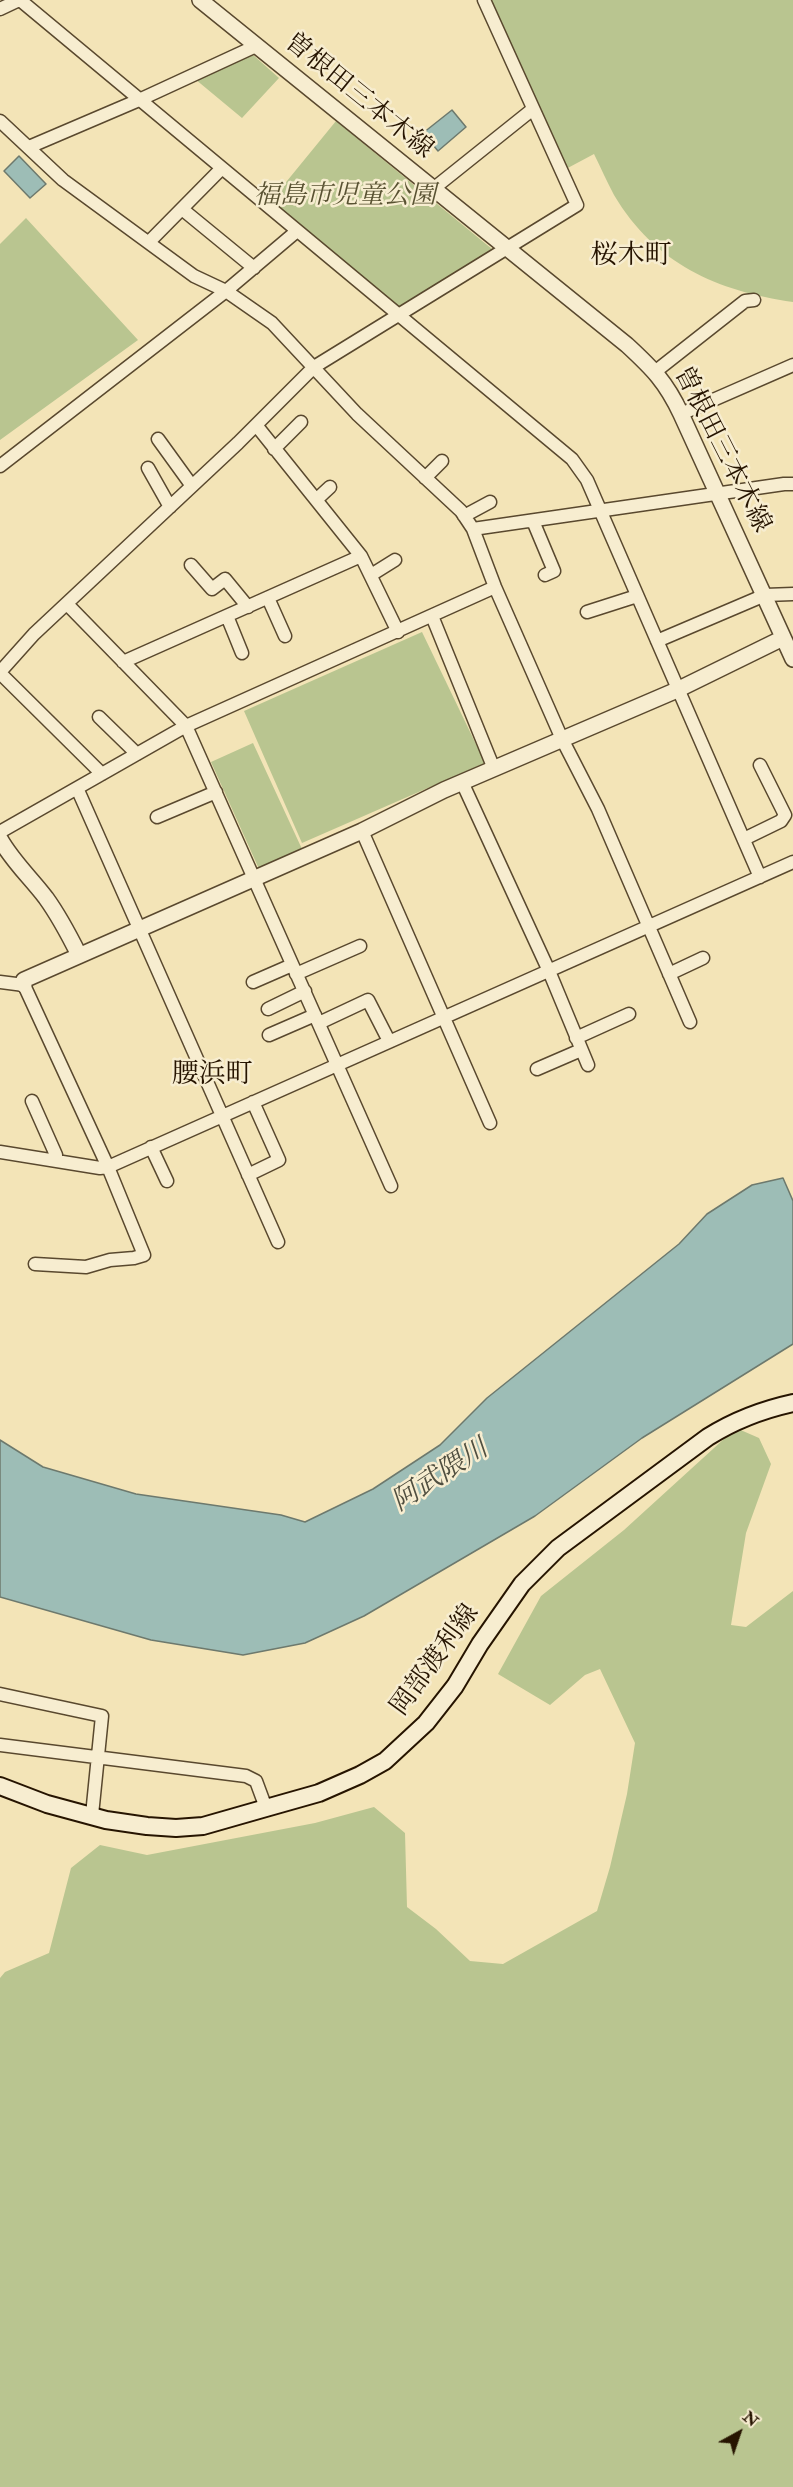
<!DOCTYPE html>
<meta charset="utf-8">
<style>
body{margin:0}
#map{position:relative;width:793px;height:2487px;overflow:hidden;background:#f3e4b7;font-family:"IM FELL Double Pica",serif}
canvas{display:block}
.north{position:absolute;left:709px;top:2403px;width:60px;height:60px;-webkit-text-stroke:4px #f7edd0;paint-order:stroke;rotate:40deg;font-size:16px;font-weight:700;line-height:24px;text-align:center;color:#261400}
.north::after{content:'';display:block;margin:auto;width:21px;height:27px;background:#261400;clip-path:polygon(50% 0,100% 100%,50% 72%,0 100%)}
</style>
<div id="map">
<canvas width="793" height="2487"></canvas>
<div class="north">N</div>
</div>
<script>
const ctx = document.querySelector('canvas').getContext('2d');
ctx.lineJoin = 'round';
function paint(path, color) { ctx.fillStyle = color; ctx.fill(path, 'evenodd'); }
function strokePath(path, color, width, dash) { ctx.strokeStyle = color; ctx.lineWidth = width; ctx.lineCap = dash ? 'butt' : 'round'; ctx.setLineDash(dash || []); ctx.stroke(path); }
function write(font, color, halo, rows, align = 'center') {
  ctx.font = font + ' "IM FELL Double Pica","Noto Serif JP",serif'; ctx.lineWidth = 5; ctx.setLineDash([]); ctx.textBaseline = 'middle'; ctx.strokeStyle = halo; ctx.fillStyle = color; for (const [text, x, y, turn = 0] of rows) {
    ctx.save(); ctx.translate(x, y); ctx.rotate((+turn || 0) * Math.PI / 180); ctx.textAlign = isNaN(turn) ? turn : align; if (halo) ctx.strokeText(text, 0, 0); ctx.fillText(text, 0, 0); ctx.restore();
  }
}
paint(new Path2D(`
 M 489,0 L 793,0 L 793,302 C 717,291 655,264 614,195 C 607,182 601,168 594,154 L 564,170 Z
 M 252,54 L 279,78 L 242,118 L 195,79 Z
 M 336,121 L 492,249 L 398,309 L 269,203 Z
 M 26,218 L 138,340 L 0,440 L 0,244 Z
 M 422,632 L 485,763 L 302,843 L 244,711 Z
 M 253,743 L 302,849 L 259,869 L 211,762 Z
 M 736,1428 L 759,1438 L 771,1464 L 746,1533 L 731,1625 L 746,1627 L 793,1591 L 793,2487 L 0,2487 L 0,1978 L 5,1972 L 49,1953 L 71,1868 L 100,1845 L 147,1855 L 315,1823 L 374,1807 L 405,1833 L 407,1907 L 436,1929 L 470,1961 L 503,1964 L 597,1911 L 610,1867 L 627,1794 L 635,1743 L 600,1669 L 585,1675 L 550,1705 L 498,1674 L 541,1596 L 624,1530 Z`), '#b9c590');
const water = new Path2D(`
 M 452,110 L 466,127 L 438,151 L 423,133 Z
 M 19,156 L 46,184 L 30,198 L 4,171 Z
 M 783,1178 L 793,1201 L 793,1344 L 642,1438 L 535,1516 L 364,1616 L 305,1643 L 243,1655 L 151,1640 L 0,1597 L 0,1440 L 43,1467 L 136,1494 L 281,1515 L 305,1522 L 373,1489 L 440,1445 L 487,1398 L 679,1244 L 707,1214 L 752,1185 Z`);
paint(water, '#9dbdb6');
strokePath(water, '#6d796d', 1.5);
const minor = new Path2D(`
 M 20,0 L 572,459 L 587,480 L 760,877
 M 0,9 L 19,0
 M 0,121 L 63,180 L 194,276 L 226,291 L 272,323 L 357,414 L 461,511 L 473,529 L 495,587 L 562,739 L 598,809 L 690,1022
 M 29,147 L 139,100 L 256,46
 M 433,189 L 533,109
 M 182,209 L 254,268
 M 149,242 L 222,168
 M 656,371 L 745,301 L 754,300
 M 681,414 L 793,365
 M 256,425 L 361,556 L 398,632
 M 158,439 L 192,486
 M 274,449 L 301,422
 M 0,466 L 226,291 L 297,231
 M 148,468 L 170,507
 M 425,478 L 442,461
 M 316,500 L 330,487
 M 464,516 L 490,502
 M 533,521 L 554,571 L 545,575
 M 473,529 L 784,484 L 793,484
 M 191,565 L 212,589 L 225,579 L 248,607
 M 371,575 L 395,560
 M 268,598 L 285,636
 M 67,604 L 186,726 L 391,1186
 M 587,612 L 637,596
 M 227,616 L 242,653
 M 432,616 L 494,769
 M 657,641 L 765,595 L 793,594
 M 123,662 L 361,556
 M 0,672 L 34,634 L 238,443 L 314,367 L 577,205 L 484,0
 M 0,673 L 102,774
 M 99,717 L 137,754
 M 462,782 L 549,971 L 588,1065
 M 77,788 L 278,1242
 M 157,817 L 216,792
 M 362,831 L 490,1123
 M 0,832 L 186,726 L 495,587
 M 744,839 L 781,821 L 785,815 L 760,765
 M 296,974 L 360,946
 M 669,974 L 703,958
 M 0,982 L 24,985 L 108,1167 L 144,1255 L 134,1258 L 110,1260 L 86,1267 L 35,1264
 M 253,982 L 292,965
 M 268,1009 L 305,991
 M 319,1023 L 368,1000 L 389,1041
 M 269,1035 L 315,1015
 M 576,1038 L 629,1014
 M 537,1069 L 581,1050
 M 32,1101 L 56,1155 L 56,1161
 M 151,1147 L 167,1181
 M 0,1152 L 100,1168 L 108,1167 L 793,862
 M 248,1175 L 279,1160 L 253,1102
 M 0,1694 L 102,1716 L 92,1815
 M 0,1745 L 246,1776 L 256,1781 L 266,1808`);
const tertiary = new Path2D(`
 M 200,0 L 627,345 C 653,369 666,382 681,414 L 793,659
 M 0,839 C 13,862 30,877 46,898 C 59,916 69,935 79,955
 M 24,985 L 24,980 L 362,831 L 444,790 L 677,690 L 783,638`);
const secondary = new Path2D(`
 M 0,1786 L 47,1804 L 106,1820 L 147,1826 L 176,1828 L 203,1826 L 266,1808 L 319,1793 L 360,1775 L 385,1761 L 426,1723 L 455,1686 L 480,1644 L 522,1584 L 558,1548 L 708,1437 C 735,1420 761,1410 793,1403`);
strokePath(minor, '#59482e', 15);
strokePath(tertiary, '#59482e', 18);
strokePath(secondary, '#261400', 20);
strokePath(minor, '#f7edd0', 12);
strokePath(tertiary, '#f7edd0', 15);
strokePath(secondary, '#f7edd0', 16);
write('26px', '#261400', '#f7edd0', [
 ["曽根田三本木線",358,97,39],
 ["曽根田三本木線",721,450,63],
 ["岡部渡利線",436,1661,-54]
]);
write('italic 26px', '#595232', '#f7edd0', [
 ["福島市児童公園",345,197]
]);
write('27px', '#261400', '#f7edd0', [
 ["桜木町",631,257],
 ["腰浜町",212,1076]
]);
write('italic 27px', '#504f40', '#f7edd0', [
 ["阿武隈川",441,1477,-33]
]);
</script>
